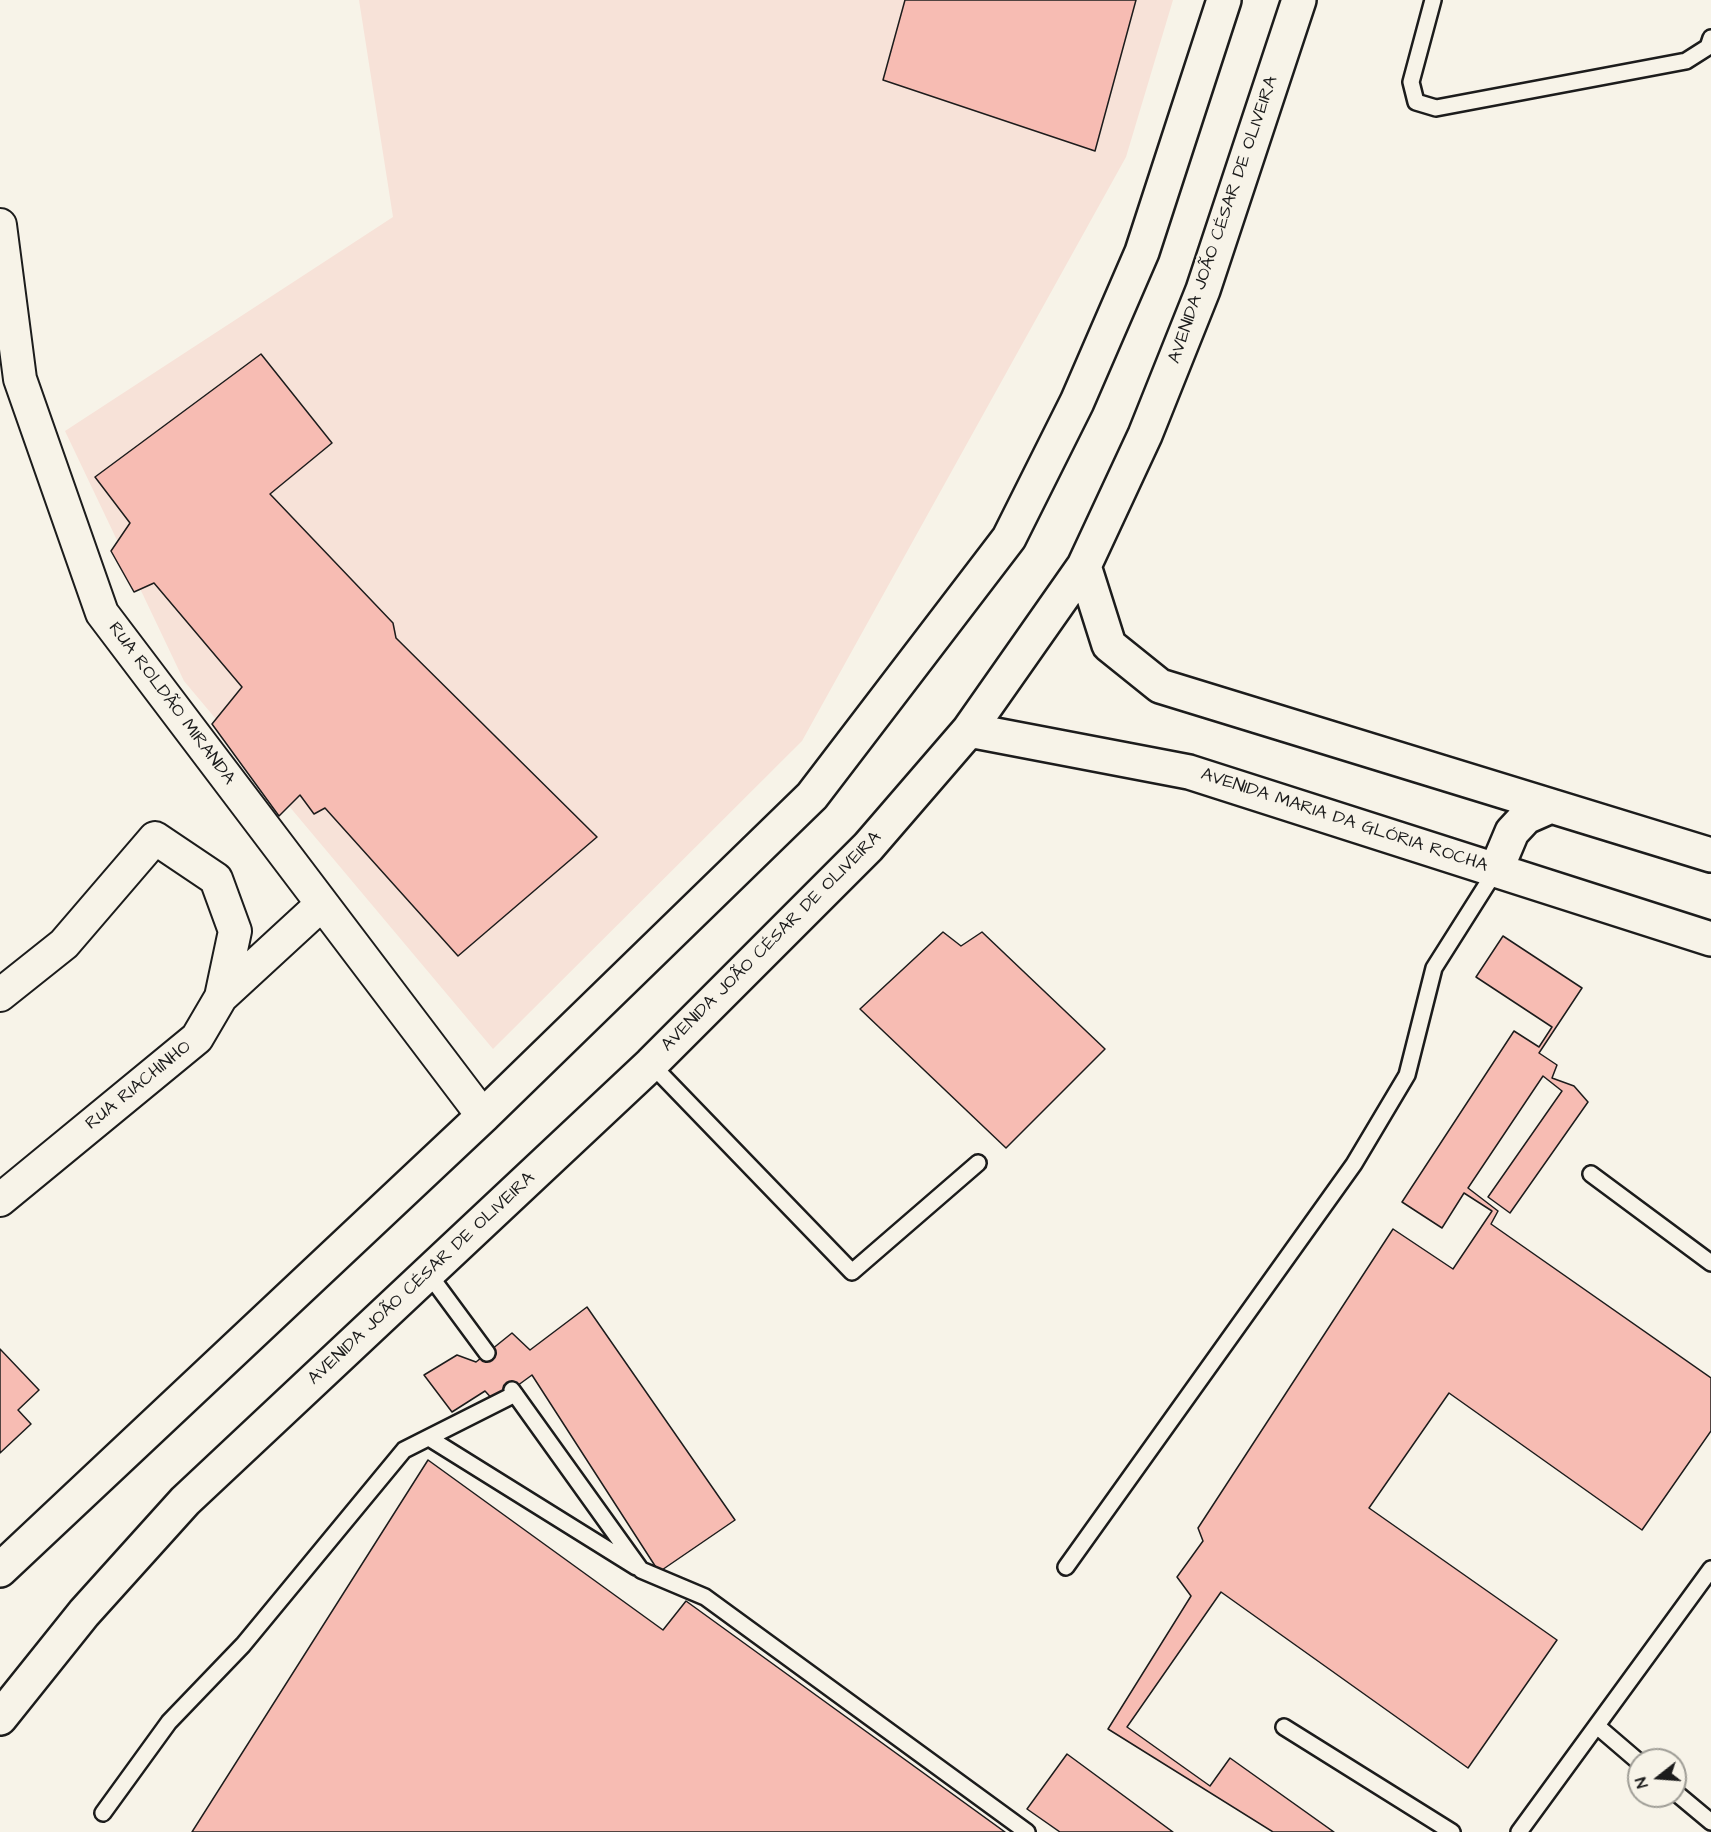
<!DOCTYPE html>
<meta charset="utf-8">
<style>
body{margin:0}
#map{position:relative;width:1711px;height:1832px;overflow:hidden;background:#f7f3e8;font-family:"Architects Daughter",sans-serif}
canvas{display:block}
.north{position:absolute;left:1627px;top:1748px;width:60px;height:60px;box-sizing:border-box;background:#f7f3e8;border:2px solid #9f9d96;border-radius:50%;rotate:253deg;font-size:16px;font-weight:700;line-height:24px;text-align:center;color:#1c1c1c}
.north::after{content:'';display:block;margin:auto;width:21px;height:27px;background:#1c1c1c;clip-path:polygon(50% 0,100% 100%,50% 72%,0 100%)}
</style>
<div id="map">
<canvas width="1711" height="1832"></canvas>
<div class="north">N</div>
</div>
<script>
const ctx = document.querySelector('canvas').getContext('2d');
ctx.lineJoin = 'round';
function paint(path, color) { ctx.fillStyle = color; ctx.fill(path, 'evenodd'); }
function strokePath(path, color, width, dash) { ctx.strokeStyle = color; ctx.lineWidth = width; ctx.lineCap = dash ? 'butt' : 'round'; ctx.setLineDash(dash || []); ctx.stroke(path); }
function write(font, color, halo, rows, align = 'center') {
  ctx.font = font + ' "Architects Daughter",sans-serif'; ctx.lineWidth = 5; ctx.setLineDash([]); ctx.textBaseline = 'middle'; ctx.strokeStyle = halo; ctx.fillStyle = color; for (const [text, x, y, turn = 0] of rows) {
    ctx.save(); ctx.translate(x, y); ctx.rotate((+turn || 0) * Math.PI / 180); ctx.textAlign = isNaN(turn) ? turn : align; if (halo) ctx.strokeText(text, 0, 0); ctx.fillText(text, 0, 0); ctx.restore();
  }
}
paint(new Path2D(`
 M 359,0 L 1173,0 L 1126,157 L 802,741 L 493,1049 L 184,681 L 65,431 L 393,217 Z`), '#f7e2d8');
const building = new Path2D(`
 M 905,0 L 1136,0 L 1095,151 L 883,80 Z
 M 261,354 L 332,443 L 270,494 L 393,623 L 396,638 L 597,837 L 458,956 L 325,808 L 314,814 L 300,795 L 279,816 L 212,724 L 242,687 L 154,583 L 134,592 L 111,551 L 130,523 L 95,477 Z
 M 943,932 L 961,946 L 982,932 L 1105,1049 L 1006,1148 L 860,1009 Z
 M 1503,936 L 1582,988 L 1539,1053 L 1557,1065 L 1552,1078 L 1574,1086 L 1588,1102 L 1510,1213 L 1488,1197 L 1562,1091 L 1543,1076 L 1468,1188 L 1498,1211 L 1491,1224 L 1711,1378 L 1711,1431 L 1642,1530 L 1449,1393 L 1369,1508 L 1557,1640 L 1468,1768 L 1221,1592 L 1127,1727 L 1210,1786 L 1230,1758 L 1334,1832 L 1273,1832 L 1108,1729 L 1191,1596 L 1177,1577 L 1203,1541 L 1198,1528 L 1393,1229 L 1453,1269 L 1492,1211 L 1464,1193 L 1442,1228 L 1402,1202 L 1514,1031 L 1539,1047 L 1552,1027 L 1476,977 Z
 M 587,1307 L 735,1520 L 659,1572 L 532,1375 L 495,1402 L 485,1391 L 452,1412 L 424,1375 L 457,1355 L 476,1362 L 512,1333 L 530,1350 Z
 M 0,1349 L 39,1390 L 18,1410 L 31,1424 L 0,1453 Z
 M 428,1460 L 663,1630 L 686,1601 L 1005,1832 L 192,1832 Z
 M 1067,1754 L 1173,1832 L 1060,1832 L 1027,1809 Z`);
paint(building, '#f7bcb3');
strokePath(building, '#1c1c1c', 1.5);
const lane = new Path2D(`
 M 1433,0 L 1411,82 L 1416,102 L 1436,108 L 1686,61 L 1708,47 L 1711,38
 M 651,1064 L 852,1272 L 978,1163
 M 1591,1174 L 1711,1263
 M 428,1273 L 487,1353
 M 512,1390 L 641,1570 L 705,1597 L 1027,1832
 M 429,1438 L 636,1567
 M 1066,1567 L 1354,1164 L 1407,1075 L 1434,968 L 1496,870
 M 1597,1726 L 1639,1762
 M 1284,1727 L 1452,1832
 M 1675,1792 L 1711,1822
 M 103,1813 L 169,1722 L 243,1645 L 404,1450 L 515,1394
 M 1519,1832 L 1711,1569`);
const street = new Path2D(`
 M 0,225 L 20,379 L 102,613 L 483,1116
 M 0,995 L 64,944 L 155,838 L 216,879 L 235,931 L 221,997 L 197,1038 L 0,1200
 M 221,997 L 322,904`);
const secondary = new Path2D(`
 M 1084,566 L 1109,645 L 1160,686 L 1711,855
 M 969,730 L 1189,772 L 1711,939
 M 1496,870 L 1512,832 L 1526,817 L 1551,806
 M 0,1570 L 483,1116 L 812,796 L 1009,538 L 1077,402 L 1142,252 L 1224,0
 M 0,1718 L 84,1613 L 185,1501 L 651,1064 L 868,847 L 969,730 L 1084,566 L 1145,435 L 1203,290 L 1299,0`);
strokePath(lane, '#1c1c1c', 20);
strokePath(street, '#1c1c1c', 36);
strokePath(secondary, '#1c1c1c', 38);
strokePath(lane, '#f7f3e8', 15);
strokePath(street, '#f7f3e8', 32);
strokePath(secondary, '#f7f3e8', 33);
write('18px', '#1c1c1c', '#f7f3e8', [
 ["AVENIDA JOÃO CÉSAR DE OLIVEIRA",1224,220,-71],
 ["RUA ROLDÃO MIRANDA",171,704,53],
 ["AVENIDA MARIA DA GLÓRIA ROCHA",1344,821,18],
 ["AVENIDA JOÃO CÉSAR DE OLIVEIRA",772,942,-45],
 ["RUA RIACHINHO",139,1086,-39],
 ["AVENIDA JOÃO CÉSAR DE OLIVEIRA",422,1279,-43]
]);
</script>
